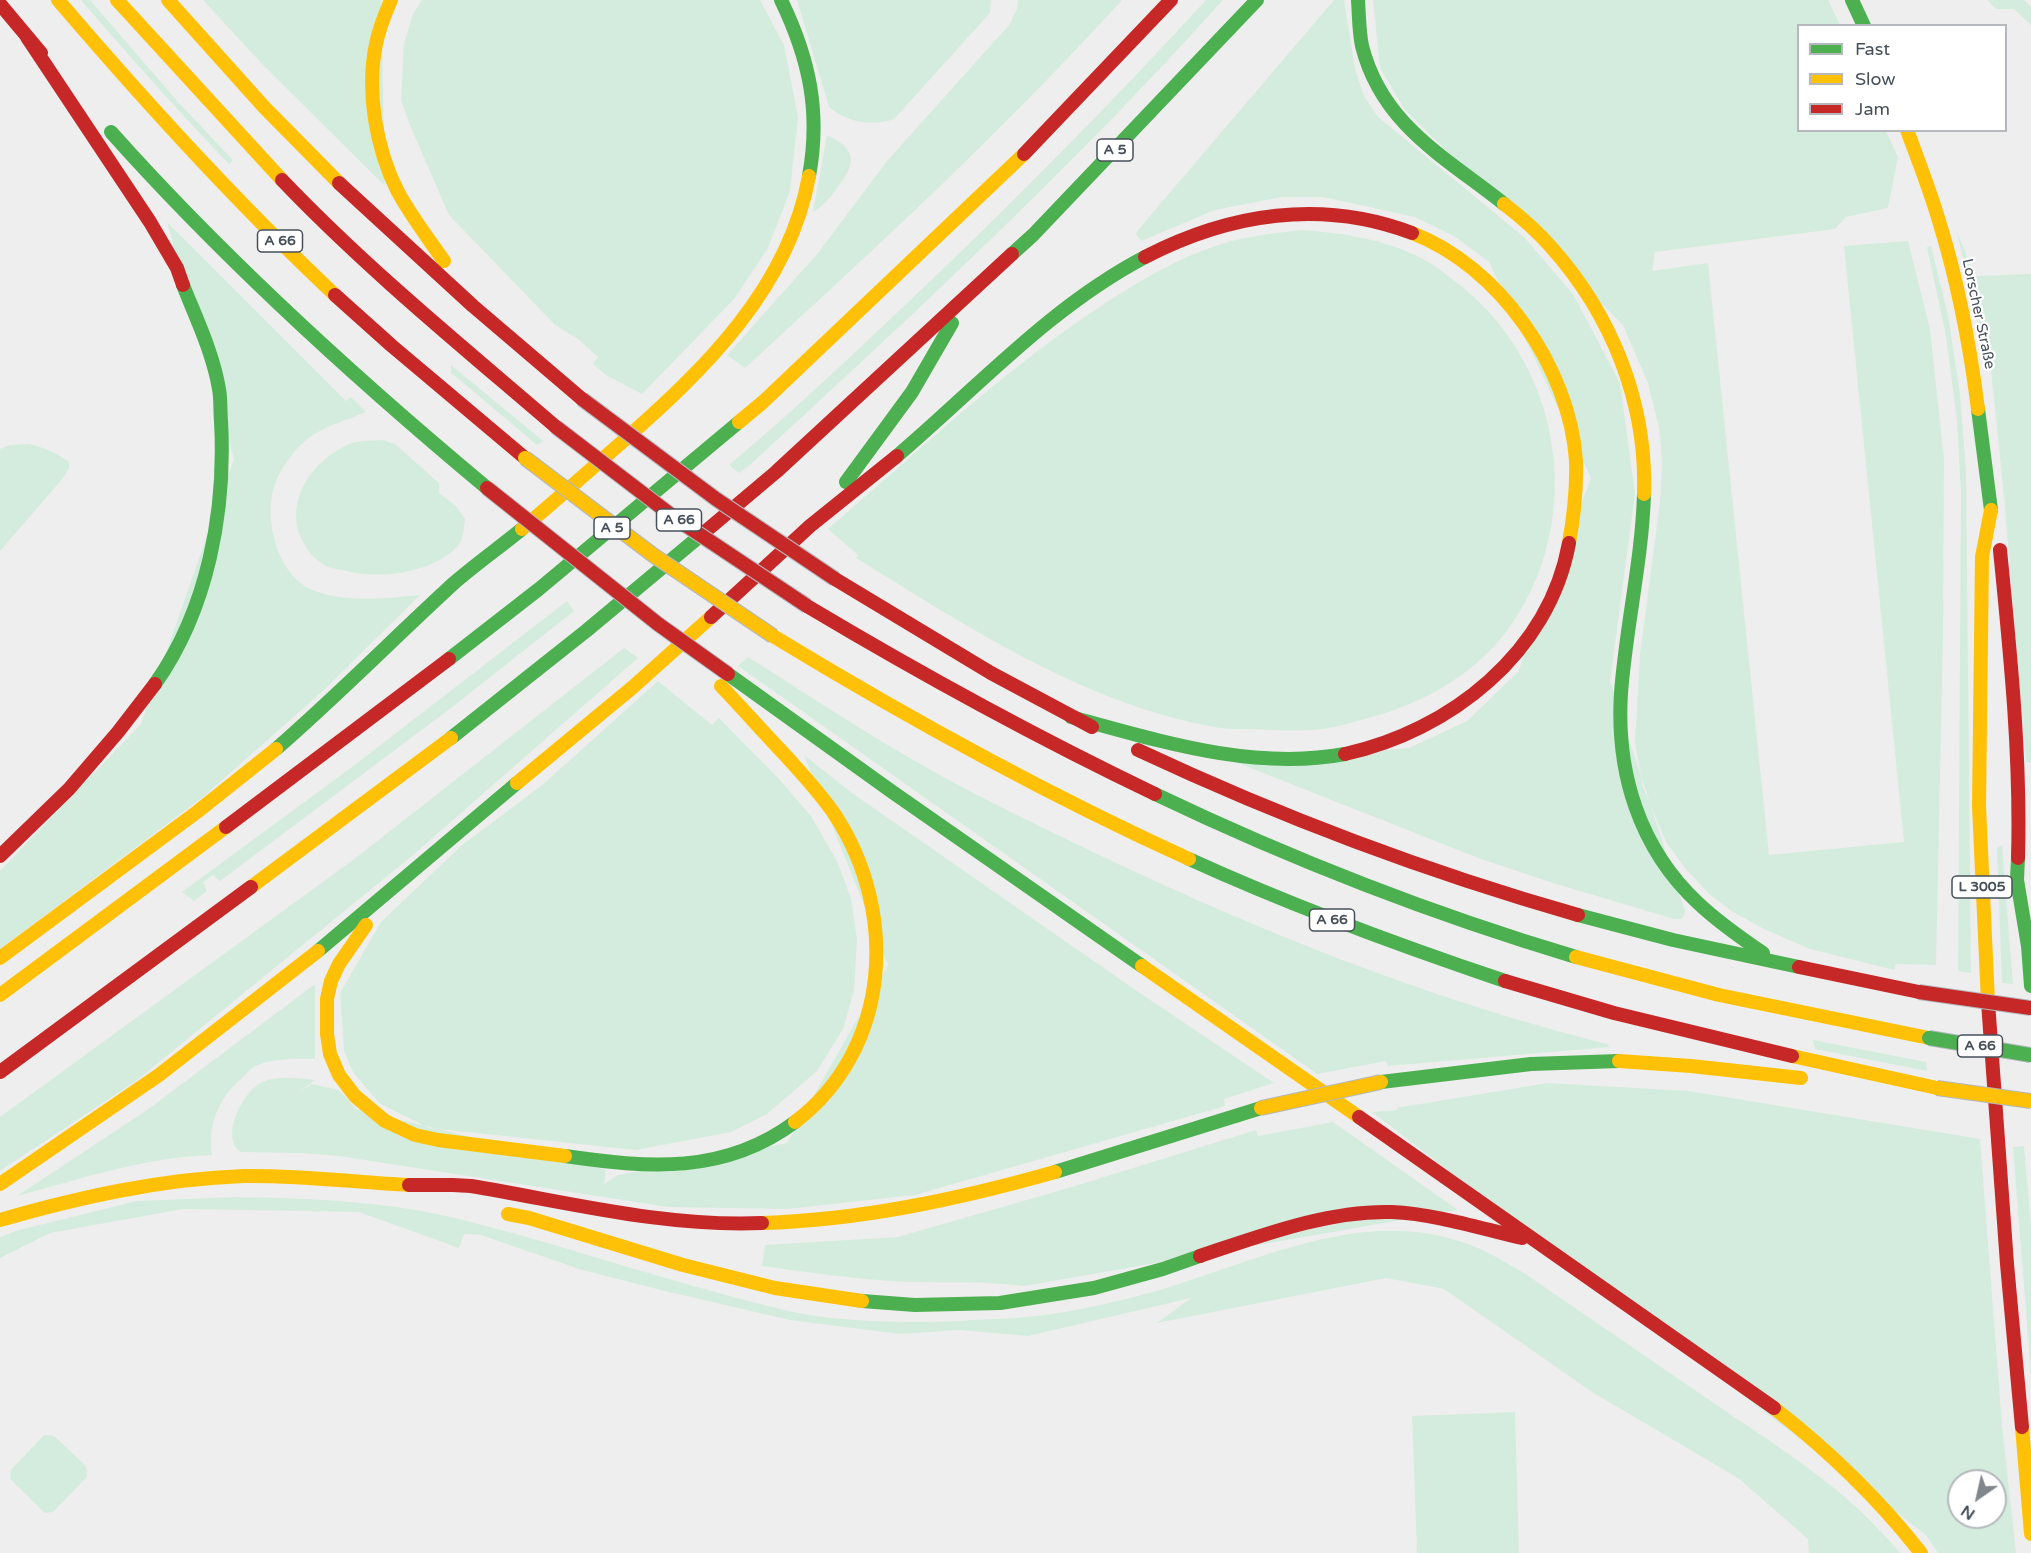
<!DOCTYPE html>
<meta charset="utf-8">
<style>
body{margin:0}
#map{position:relative;width:2031px;height:1553px;overflow:hidden;background:#efeeee;font-family:"Varela Round",sans-serif}
canvas{display:block}
.legend{position:absolute;left:1797px;top:24px;width:210px;height:108px;box-sizing:border-box;background:#fff;border:2px solid #b5b9bd;margin:0;padding:8px 10px;list-style:none;font-size:18px;color:#475059}
.legend li{display:flex;align-items:center;gap:12px;height:30px}
.legend b{width:30px;border:2px solid #b5b9bd}
.north{position:absolute;left:1947px;top:1469px;width:60px;height:60px;box-sizing:border-box;background:#fff;border:2px solid #b5b9bd;border-radius:50%;rotate:214deg;font-size:16px;font-weight:700;line-height:24px;text-align:center;color:#475059}
.north::after{content:'';display:block;margin:auto;width:21px;height:27px;background:#82878d;clip-path:polygon(50% 0,100% 100%,50% 72%,0 100%)}
</style>
<div id="map">
<canvas width="2031" height="1553"></canvas>
<ul class="legend">
<li><b style="height:8px;background:#4caf50"></b>Fast</li>
<li><b style="height:8px;background:#ffc107"></b>Slow</li>
<li><b style="height:8px;background:#c62828"></b>Jam</li>
</ul>
<div class="north">N</div>
</div>
<script>
const ctx = document.querySelector('canvas').getContext('2d');
ctx.lineJoin = 'round';
function paint(path, color) { ctx.fillStyle = color; ctx.fill(path, 'evenodd'); }
function strokePath(path, color, width, dash) { ctx.strokeStyle = color; ctx.lineWidth = width; ctx.lineCap = dash ? 'butt' : 'round'; ctx.setLineDash(dash || []); ctx.stroke(path); }
function write(font, color, halo, rows, align = 'center') {
  ctx.font = font + ' "Varela Round",sans-serif'; ctx.lineWidth = 4.5; ctx.setLineDash([]); ctx.textBaseline = 'middle'; ctx.strokeStyle = halo; ctx.fillStyle = color; for (const [text, x, y, turn = 0] of rows) {
    ctx.save(); ctx.translate(x, y); ctx.rotate((+turn || 0) * Math.PI / 180); ctx.textAlign = isNaN(turn) ? turn : align; if (halo) ctx.strokeText(text, 0, 0); ctx.fillText(text, 0, 0); ctx.restore();
  }
}
paint(new Path2D(`
 M 81,0 L 90,0 L 178,102 L 233,160 L 229,164 C 178,111 129,56 81,0 Z
 M 203,0 L 381,0 L 385,186 L 262,64 Z
 M 422,0 L 760,0 L 784,45 L 798,117 L 790,191 L 768,248 L 734,299 L 642,394 L 606,375 L 593,364 L 598,357 L 578,339 L 555,325 L 449,215 L 409,123 L 401,100 L 404,44 L 413,14 Z
 M 797,0 L 991,0 L 990,13 L 894,119 C 872,127 846,122 829,107 Z
 M 1018,0 L 1122,0 C 1004,130 875,249 745,368 L 727,355 L 818,253 L 887,161 L 1009,25 L 1017,9 Z
 M 1206,0 L 1223,0 C 1075,165 913,315 750,465 L 739,473 L 729,465 C 796,409 860,348 923,288 C 1021,195 1115,99 1206,0 Z
 M 1334,0 L 1344,0 L 1355,69 L 1364,96 L 1378,117 L 1524,237 L 1573,294 L 1620,383 L 1635,494 L 1610,681 L 1685,911 L 1684,916 L 1681,919 L 1674,919 L 1553,883 L 1478,858 L 1238,763 L 1409,748 L 1467,721 L 1518,672 L 1591,478 L 1489,262 L 1454,236 L 1415,217 L 1323,197 L 1282,197 L 1215,210 L 1141,241 L 1136,234 L 1138,230 Z
 M 1373,0 L 1828,0 L 1840,25 L 1798,26 L 1798,130 L 1886,131 L 1898,157 L 1888,208 L 1846,217 L 1835,229 L 1655,252 L 1652,271 L 1708,263 L 1769,855 L 1904,842 L 1844,246 L 1908,241 L 1930,329 L 1944,460 L 1943,636 L 1936,965 L 1896,964 L 1894,970 L 1810,949 L 1764,929 L 1733,912 L 1709,894 L 1685,868 L 1666,842 L 1643,787 L 1635,743 L 1640,654 L 1660,502 L 1662,462 L 1659,428 L 1648,383 L 1623,325 L 1405,110 L 1380,68 Z
 M 1987,0 L 2024,0 L 2031,7 L 2031,25 L 2014,9 L 1996,9 Z
 M 827,135 C 858,150 856,163 837,188 C 830,198 823,206 813,212 Z
 M 167,222 L 346,401 L 351,397 L 366,412 C 345,421 320,427 304,442 C 292,453 280,469 275,484 C 263,519 277,577 315,591 C 350,603 385,598 420,595 L 325,689 L 203,797 L 0,949 L 0,871 L 141,724 L 234,459 Z
 M 1956,229 L 1975,276 L 2031,274 L 2031,763 L 2026,762 L 2004,496 L 1991,370 Z
 M 1301,230 C 1345,233 1391,240 1430,263 C 1439,268 1448,276 1456,282 C 1564,364 1588,523 1506,632 C 1470,679 1417,706 1361,720 C 1349,723 1336,727 1323,729 C 1298,732 1272,730 1246,729 C 1236,729 1225,729 1214,727 C 1083,703 968,627 856,558 L 858,555 L 828,529 C 914,455 997,376 1092,312 C 1128,288 1166,264 1207,249 C 1237,237 1269,234 1301,230 Z
 M 1931,246 L 1948,315 L 1960,394 L 1966,471 L 1971,973 L 1958,971 L 1961,492 L 1957,421 L 1946,336 L 1927,247 Z
 M 451,365 L 543,441 L 537,445 L 461,381 L 451,373 Z
 M 383,440 L 395,444 L 439,483 L 439,493 L 456,506 L 465,519 C 464,529 464,541 455,549 C 427,574 378,580 342,570 C 336,569 329,568 324,565 C 314,559 306,549 301,538 C 285,499 312,462 347,445 C 357,440 372,441 383,440 Z
 M 29,444 C 44,448 56,452 69,462 L 69,468 L 64,477 L 0,551 L 0,449 L 10,445 Z
 M 567,601 L 574,611 L 451,708 L 220,881 L 213,875 L 203,882 L 207,891 L 194,901 L 182,892 L 352,767 Z
 M 624,648 L 638,658 L 413,855 L 136,1081 L 0,1171 L 0,1117 L 353,860 Z
 M 748,657 C 811,697 873,738 938,774 C 987,801 1037,825 1087,849 C 1253,929 1427,999 1607,1044 L 1610,1047 L 1388,1066 L 1386,1061 L 1317,1074 L 738,666 Z
 M 658,681 L 712,725 L 719,718 L 779,779 L 811,816 L 838,863 L 851,899 L 857,939 L 854,991 L 843,1029 L 817,1071 L 767,1114 L 731,1132 L 636,1150 L 429,1128 L 379,1103 L 353,1072 L 344,1051 L 340,993 L 381,922 L 462,845 L 541,786 Z
 M 804,755 L 852,793 L 1134,989 L 1274,1083 L 1224,1099 L 1225,1106 L 915,1195 L 787,1209 L 668,1207 L 339,1156 L 300,1153 L 241,1152 C 220,1138 241,1095 259,1084 C 273,1075 299,1078 315,1080 L 299,1092 L 312,1084 L 339,1090 L 356,1109 L 606,1170 L 604,1184 L 618,1175 L 787,1143 L 888,965 Z
 M 2002,845 L 2013,984 L 2002,983 L 1997,848 Z
 M 315,984 L 315,1059 C 298,1058 271,1059 255,1066 C 250,1069 245,1075 241,1079 C 218,1099 208,1125 212,1155 C 146,1157 81,1179 17,1196 L 147,1110 Z
 M 1813,1040 L 1926,1062 L 1927,1071 L 1815,1049 Z
 M 1548,1083 L 1689,1091 L 1980,1139 L 2002,1425 L 2016,1553 L 1938,1553 L 1926,1535 L 1372,1112 L 1398,1110 L 1396,1108 ZM 1959,1481 L 1995,1481 L 1995,1517 L 1959,1517 Z
 M 1333,1122 L 1458,1210 L 1024,1286 C 984,1281 945,1283 905,1282 C 857,1279 810,1273 762,1266 L 765,1245 L 898,1237 L 1075,1186 L 1256,1130 L 1258,1136 Z
 M 2024,1146 L 2031,1226 L 2031,1375 L 2013,1147 Z
 M 234,1197 C 310,1198 385,1201 459,1219 C 545,1240 629,1269 715,1292 C 753,1302 793,1314 832,1318 C 873,1322 917,1323 958,1321 C 987,1319 1017,1319 1045,1315 C 1073,1311 1102,1305 1130,1298 C 1239,1272 1351,1203 1465,1243 C 1486,1250 1505,1262 1524,1273 C 1591,1319 1657,1364 1724,1410 C 1789,1454 1850,1492 1900,1553 L 1809,1553 L 1808,1539 L 1738,1478 L 1592,1392 L 1444,1289 L 1386,1278 L 1157,1323 L 1191,1298 L 1028,1336 L 960,1330 L 900,1334 L 790,1320 L 669,1292 L 582,1270 L 481,1235 L 464,1234 L 459,1248 L 359,1212 L 183,1209 L 50,1233 L 0,1258 L 0,1237 L 19,1230 L 137,1201 Z
 M 1515,1412 L 1519,1553 L 1417,1553 L 1412,1416 Z
 M 44,1435 L 54,1436 L 86,1466 L 87,1477 L 53,1512 L 45,1513 L 10,1479 L 11,1470 Z`), '#d4ecde');
strokePath(new Path2D(`
 M 781,0 C 809,58 821,111 809,176
 M 1358,0 C 1359,15 1359,32 1362,46 C 1382,125 1445,157 1504,204
 M 1852,0 L 1864,26
 M 111,132 C 226,261 355,378 487,488
 M 1012,254 L 1033,235 L 1257,0
 M 1978,409 L 1991,510
 M 897,456 C 978,387 1050,307 1145,257
 M 846,482 L 912,392 L 952,323
 M 1644,494 C 1642,561 1626,626 1621,693 C 1616,772 1639,848 1698,903 C 1718,922 1741,938 1763,953
 M 449,659 L 539,589 L 739,422
 M 728,674 L 891,791 L 1142,966
 M 155,684 C 208,609 226,511 221,421 C 220,411 221,399 219,389 C 213,353 196,318 183,285
 M 1071,717 C 1160,741 1253,771 1345,754
 M 451,738 L 586,631 L 700,536
 M 276,749 C 337,696 394,638 454,583 C 476,564 500,547 522,529
 M 1155,794 C 1291,859 1432,914 1576,957
 M 2018,858 L 2017,880 L 2028,946 L 2031,986
 M 1189,859 C 1292,906 1398,945 1505,981
 M 1578,915 L 1673,940 L 1799,967
 M 318,951 L 517,783
 M 1381,1082 L 1531,1064 L 1619,1061
 M 565,1156 C 648,1168 724,1175 795,1122
 M 1055,1172 L 1261,1108
 M 862,1301 L 915,1305 L 1000,1303 L 1094,1288 L 1163,1269 L 1200,1256`), '#4caf50', 14);
strokePath(new Path2D(`
 M 58,0 C 146,103 236,202 335,295
 M 117,0 L 282,180
 M 168,0 L 264,107 L 339,183
 M 391,0 C 385,14 379,29 376,44 C 366,91 376,149 398,192 C 411,216 428,238 444,261
 M 1907,130 C 1918,160 1930,190 1939,221 C 1958,282 1970,346 1978,409
 M 1504,204 C 1521,217 1537,231 1551,247 C 1612,315 1647,403 1644,494
 M 1412,233 C 1499,266 1570,368 1576,461 C 1577,489 1574,515 1569,543
 M 739,422 L 763,402 L 1024,154
 M 522,529 C 556,500 589,471 622,442 C 704,370 789,288 809,176
 M 773,636 C 908,718 1046,794 1189,859
 M 721,686 C 743,709 764,733 786,756 C 803,775 821,794 835,815 C 899,913 891,1049 795,1122
 M 517,783 L 633,687 L 711,617
 M 251,887 L 451,738
 M 366,925 L 339,964 L 331,981 L 327,999 L 327,1034 L 330,1054 L 339,1075 L 355,1096 L 385,1121 L 415,1135 L 438,1140 L 565,1156
 M 1576,957 L 1719,995 L 1929,1038
 M 0,958 L 197,812 L 276,749
 M 1142,966 L 1359,1117
 M 0,995 L 226,827
 M 1988,1002 L 1979,806 L 1982,557 L 1991,510
 M 1792,1056 L 1937,1088
 M 1619,1061 L 1691,1066 L 1801,1078
 M 0,1184 L 159,1075 L 318,951
 M 508,1214 L 529,1218 L 683,1265 L 775,1288 L 862,1301
 M 0,1220 C 80,1197 161,1179 244,1176 C 299,1175 354,1182 409,1185
 M 762,1223 C 862,1220 959,1199 1055,1172
 M 1774,1408 C 1829,1451 1878,1498 1921,1553
 M 2022,1427 L 2031,1534`), '#ffc107', 14);
strokePath(new Path2D(`
 M 0,4 L 41,53
 M 27,37 L 150,222 L 177,268 L 183,285
 M 1024,154 L 1171,0
 M 282,180 C 367,269 463,347 556,427
 M 339,183 L 473,306 L 582,399
 M 1145,257 C 1230,213 1322,199 1412,233
 M 335,295 L 392,346 L 525,458
 M 700,536 L 776,472 L 1012,254
 M 2000,550 C 2010,651 2021,756 2018,858
 M 835,579 L 991,673 L 1092,727
 M 807,606 C 921,674 1036,737 1155,794
 M 711,617 L 810,526 L 897,456
 M 1138,750 C 1281,817 1427,872 1578,915
 M 1345,754 C 1450,731 1549,653 1569,543
 M 226,827 L 449,659
 M 0,856 L 69,789 L 118,732 L 155,684
 M 1799,967 L 1919,992
 M 1505,981 L 1614,1013 L 1792,1056
 M 1988,1002 L 2007,1264 L 2022,1427
 M 0,1072 L 251,887
 M 1359,1117 L 1774,1408
 M 409,1185 L 453,1185 L 471,1186 C 568,1202 663,1227 762,1223
 M 1200,1256 C 1260,1236 1328,1210 1392,1212 C 1436,1214 1479,1228 1522,1238`), '#c62828', 14);
const fastBridge = new Path2D(`
 M 1929,1038 L 2031,1055`);
const slowBridge = new Path2D(`
 M 525,458 L 653,555 L 773,636
 M 1937,1088 L 2031,1101
 M 1261,1108 L 1381,1082`);
const jamBridge = new Path2D(`
 M 582,399 L 716,499 L 835,579
 M 556,427 L 675,518 L 807,606
 M 487,488 L 658,624 L 728,674
 M 1919,992 L 2031,1008`);
strokePath(fastBridge, '#b4b8bd', 16, []);
strokePath(slowBridge, '#b4b8bd', 16, []);
strokePath(jamBridge, '#b4b8bd', 16, []);
strokePath(fastBridge, '#4caf50', 14);
strokePath(slowBridge, '#ffc107', 14);
strokePath(jamBridge, '#c62828', 14);
for (const [x, y, w] of [
 [1115,150,36],
 [280,241,45],
 [679,520,45],
 [612,528,36],
 [1982,887,60],
 [1332,920,45],
 [1980,1046,45]
]) { const box = new Path2D(); box.roundRect(x - w / 2, y - 11, w, 22, 4.5); ctx.fillStyle = '#fff'; ctx.fill(box); strokePath(box, '#475059', 1.5); }
write('bold 14px', '#475059', null, [
 ["A 5",1115,150],
 ["A 66",280,241],
 ["A 66",679,520],
 ["A 5",612,528],
 ["L 3005",1982,887],
 ["A 66",1332,920],
 ["A 66",1980,1046]
]);
write('15px', '#475059', '#fff', [
 ["Lorscher Straße",1978,314,78]
]);
</script>
